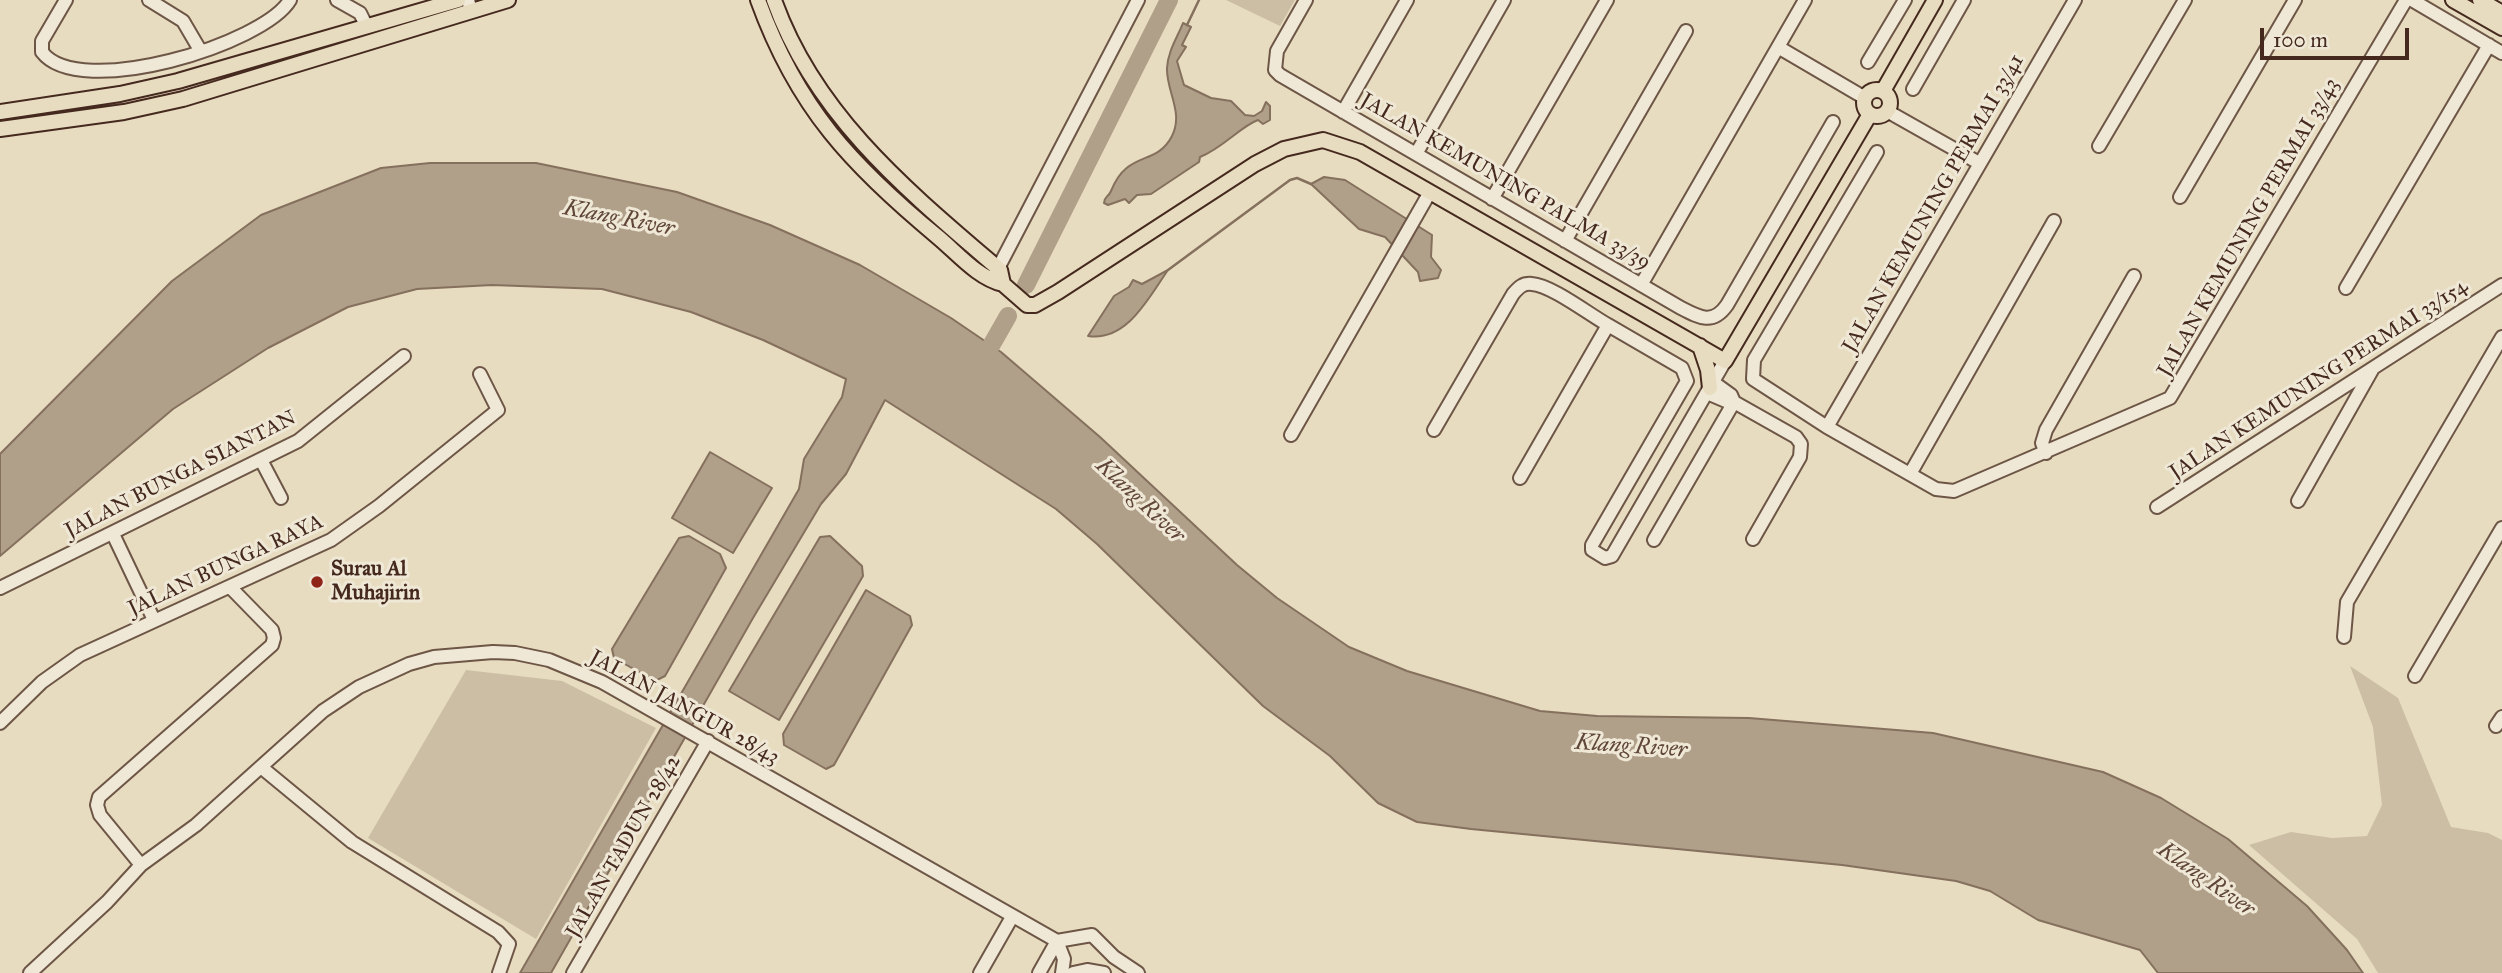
<!DOCTYPE html>
<style>
body{margin:0}
#map{position:relative;width:2502px;height:973px;overflow:hidden;background:#e7dcc0;font-family:"IM FELL Great Primer",serif}
canvas{display:block}
.scale{position:absolute;left:2260px;top:28px;width:149px;height:32px;box-sizing:border-box;border:4px solid #45291e;border-top:0;padding-left:9px;font-size:21px;line-height:24px;white-space:nowrap;color:#45291e;-webkit-text-stroke:5px #efe8d6;paint-order:stroke}
</style>
<div id="map">
<canvas width="2502" height="973"></canvas>
<div class="scale">100 m</div>
</div>
<script>
const ctx = document.querySelector('canvas').getContext('2d');
ctx.lineJoin = 'round';
function paint(path, color) { ctx.fillStyle = color; ctx.fill(path, 'evenodd'); }
function strokePath(path, color, width, dash) { ctx.strokeStyle = color; ctx.lineWidth = width; ctx.lineCap = dash ? 'butt' : 'round'; ctx.setLineDash(dash || []); ctx.stroke(path); }
function write(font, color, halo, rows, align = 'center') {
  ctx.font = font + ' "IM FELL Great Primer",serif'; ctx.lineWidth = 6; ctx.setLineDash([]); ctx.textBaseline = 'middle'; ctx.strokeStyle = halo; ctx.fillStyle = color; for (const [text, x, y, turn = 0] of rows) {
    ctx.save(); ctx.translate(x, y); ctx.rotate((+turn || 0) * Math.PI / 180); ctx.textAlign = isNaN(turn) ? turn : align; if (halo) ctx.strokeText(text, 0, 0); ctx.fillText(text, 0, 0); ctx.restore();
  }
}
paint(new Path2D(`
 M 1226,0 L 1295,0 L 1280,26 Z
 M 2350,666 L 2398,698 L 2451,827 L 2488,833 L 2502,840 L 2502,973 L 2378,973 L 2357,939 L 2249,845 L 2291,832 L 2332,838 L 2367,836 L 2382,805 L 2373,727 Z
 M 466,670 L 562,681 L 656,728 L 536,939 L 368,838 Z`), '#cbbea4');
const water = new Path2D(`
 M 1183,23 L 1191,27 L 1182,45 L 1186,47 L 1177,61 L 1184,85 L 1211,98 L 1231,101 L 1245,115 L 1254,116 L 1262,111 L 1266,102 L 1270,106 L 1270,120 L 1263,124 L 1258,120 C 1241,126 1223,148 1200,157 L 1199,162 L 1151,194 L 1137,195 L 1129,203 L 1125,199 L 1108,205 L 1104,203 C 1105,195 1108,198 1111,191 C 1128,149 1156,167 1172,136 C 1184,112 1166,91 1167,68 C 1168,51 1177,38 1183,23 Z
 M 430,163 L 536,163 L 677,192 L 770,225 L 860,265 L 951,318 L 1001,352 L 1100,437 L 1237,565 L 1277,598 L 1349,647 L 1407,671 L 1540,711 L 1597,716 L 1749,718 L 1933,733 L 2103,772 L 2161,798 L 2228,839 L 2307,906 L 2347,950 L 2363,973 L 2158,973 L 2140,950 L 2038,920 L 1990,891 L 1956,881 L 1842,865 L 1471,829 L 1417,822 L 1378,803 L 1330,756 L 1263,706 L 1097,544 L 1056,509 L 885,400 L 846,474 L 821,504 L 753,618 L 551,973 L 520,973 L 799,489 L 804,459 L 842,397 L 846,379 L 763,340 L 691,312 L 602,289 L 492,285 L 417,289 L 348,307 L 268,348 L 173,409 L 0,556 L 0,454 L 172,281 L 261,215 L 381,168 Z
 M 1324,177 L 1345,180 L 1432,235 L 1431,257 L 1441,270 L 1438,278 L 1420,281 L 1418,272 L 1385,237 L 1359,229 L 1311,184 Z
 M 1168,270 C 1149,297 1127,342 1088,336 L 1114,296 L 1129,287 L 1133,280 L 1142,284 Z
 M 710,452 L 772,488 L 733,553 L 672,518 Z
 M 689,536 L 720,554 L 726,568 L 665,676 L 655,681 L 614,658 L 612,649 L 679,538 Z
 M 830,536 L 862,566 L 863,576 L 779,720 L 729,691 L 820,537 Z
 M 866,590 L 910,616 L 912,625 L 834,765 L 826,769 L 784,745 L 783,734 Z`);
paint(water, '#b09f89');
strokePath(water, '#85705e', 2);
strokePath(new Path2D(`
 M 1187,25 L 1199,0
 M 1168,270 L 1290,180 L 1297,178 L 1311,184`), '#85705e', 2.5);
strokePath(new Path2D(`
 M 1026,285 L 1169,0
 M 980,365 L 1008,316`), '#b09f89', 18);
const minor = new Path2D(`
 M 66,0 L 42,41 L 42,52 C 79,101 264,44 290,0
 M 149,0 L 183,21 L 200,50
 M 337,0 L 360,13 L 366,25
 M 468,0 L 471,11
 M 1306,0 L 1277,51 L 1275,70 L 1280,75 L 1681,308 C 1700,318 1713,325 1727,305 L 1833,122
 M 2412,0 L 2502,53
 M 1778,47 L 1865,98
 M 1868,62 L 1905,0
 M 1913,89 L 1964,0
 M 1887,111 L 1979,163
 M 1343,112 L 1407,0
 M 2099,146 L 2185,0
 M 1877,152 L 1754,360 L 1753,379 L 1827,427 L 1936,489 L 1954,491 L 2170,398 L 2406,0
 M 1416,154 L 1504,0
 M 2180,197 L 2295,0
 M 1492,199 L 1607,0
 M 1565,241 L 1686,31
 M 994,276 L 1138,0
 M 1641,285 L 1805,0
 M 2346,288 L 2489,45
 M 1608,325 L 1682,368 L 1687,381 L 1592,545 L 1592,550 L 1605,558 L 1612,556 L 1725,361
 M 1713,382 L 1731,395 L 1734,402
 M 1707,393 L 1728,402 L 1734,402 L 1796,437 L 1801,444 L 1800,457 L 1753,539
 M 1827,427 L 2075,0
 M 1434,430 L 1513,294 C 1519,287 1523,283 1532,284 C 1551,285 1590,315 1608,325 L 1520,478
 M 1291,435 L 1430,192
 M 2046,453 L 2042,443 L 2046,430 L 2134,276
 M 261,460 L 281,498
 M 1910,474 L 2054,221
 M 2298,501 L 2372,370
 M 2157,507 L 2502,285
 M 113,534 L 154,620
 M 1654,540 L 1734,402
 M 0,588 L 298,441 L 404,356
 M 2344,637 L 2347,602 L 2502,337
 M 2415,676 L 2502,528
 M 0,723 L 42,682 L 80,655 L 331,540 L 379,506 L 498,410 L 480,374
 M 2496,726 L 2502,717
 M 261,767 L 352,842 L 498,932 L 509,944 L 499,973
 M 141,865 L 100,815 L 97,805 L 99,797 L 272,645 L 274,638 L 272,630 L 231,588
 M 1057,941 L 1092,935 L 1114,957 L 1138,973
 M 30,973 L 107,902 L 141,865 L 196,825 L 323,711 L 359,687 L 409,664 L 434,657 L 493,652 L 515,653 L 549,660 L 602,682 L 1057,941 L 1064,959 L 1062,973
 M 573,973 L 708,741
 M 980,973 L 1012,917
 M 1039,973 L 1057,941
 M 1073,973 L 1087,970 L 1104,973`);
const major = new Path2D(`
 M 758,0 C 797,108 852,166 939,238 C 958,254 978,278 1003,284
 M 774,0 C 815,116 909,192 1000,270 L 1003,284 L 1027,305 L 1035,305 L 1058,292 L 1255,164 L 1284,149 L 1323,140 L 1360,152 L 1725,361 L 1870,114
 M 2453,0 L 2502,28
 M 2480,0 L 2502,13
 M1864 103a13 13 0 1 1 26 0a13 13 0 1 1-26 0Z
 M 1883,91 L 1935,0
 M 0,112 L 120,94 L 178,81 L 458,0
 M 0,129 L 124,112 L 183,99 L 508,0
 M 1700,346 L 1708,370 L 1710,388`);
strokePath(minor, '#6e5646', 16);
strokePath(major, '#45291e', 18);
strokePath(minor, '#efe8d6', 12);
strokePath(major, '#e7dcc0', 14);
for (const [x, y, r, color] of [
 [317,582,7,"#8f2418"]
]) { const dot = new Path2D(); dot.arc(x, y, r, 0, 2 * Math.PI); ctx.fillStyle = color; ctx.fill(dot); strokePath(dot, '#efe8d6', 2.5); }
write('21px', '#45291e', '#efe8d6', [
 ["JALAN KEMUNING PALMA 33/39",1505,182,30],
 ["JALAN KEMUNING PERMAI 33/41",1934,204,-60],
 ["JALAN KEMUNING PERMAI 33/43",2249,228,-60],
 ["JALAN KEMUNING PERMAI 33/154",2319,380,-33],
 ["JALAN BUNGA SIANTAN",181,475,-27],
 ["JALAN BUNGA RAYA",226,566,-25],
 ["JALAN JANGUR 28/43",684,708,29],
 ["JALAN TADUN 28/42",624,847,-60]
]);
write('bold 21px', '#45291e', '#efe8d6', [
 ["Surau Al",331,570],
 ["Muhajirin",331,594]
], 'left');
write('italic 23px', '#604639', '#efe8d6', [
 ["Klang River",619,219,11],
 ["Klang River",1140,501,43],
 ["Klang River",1631,747,4],
 ["Klang River",2206,880,35]
]);
</script>
